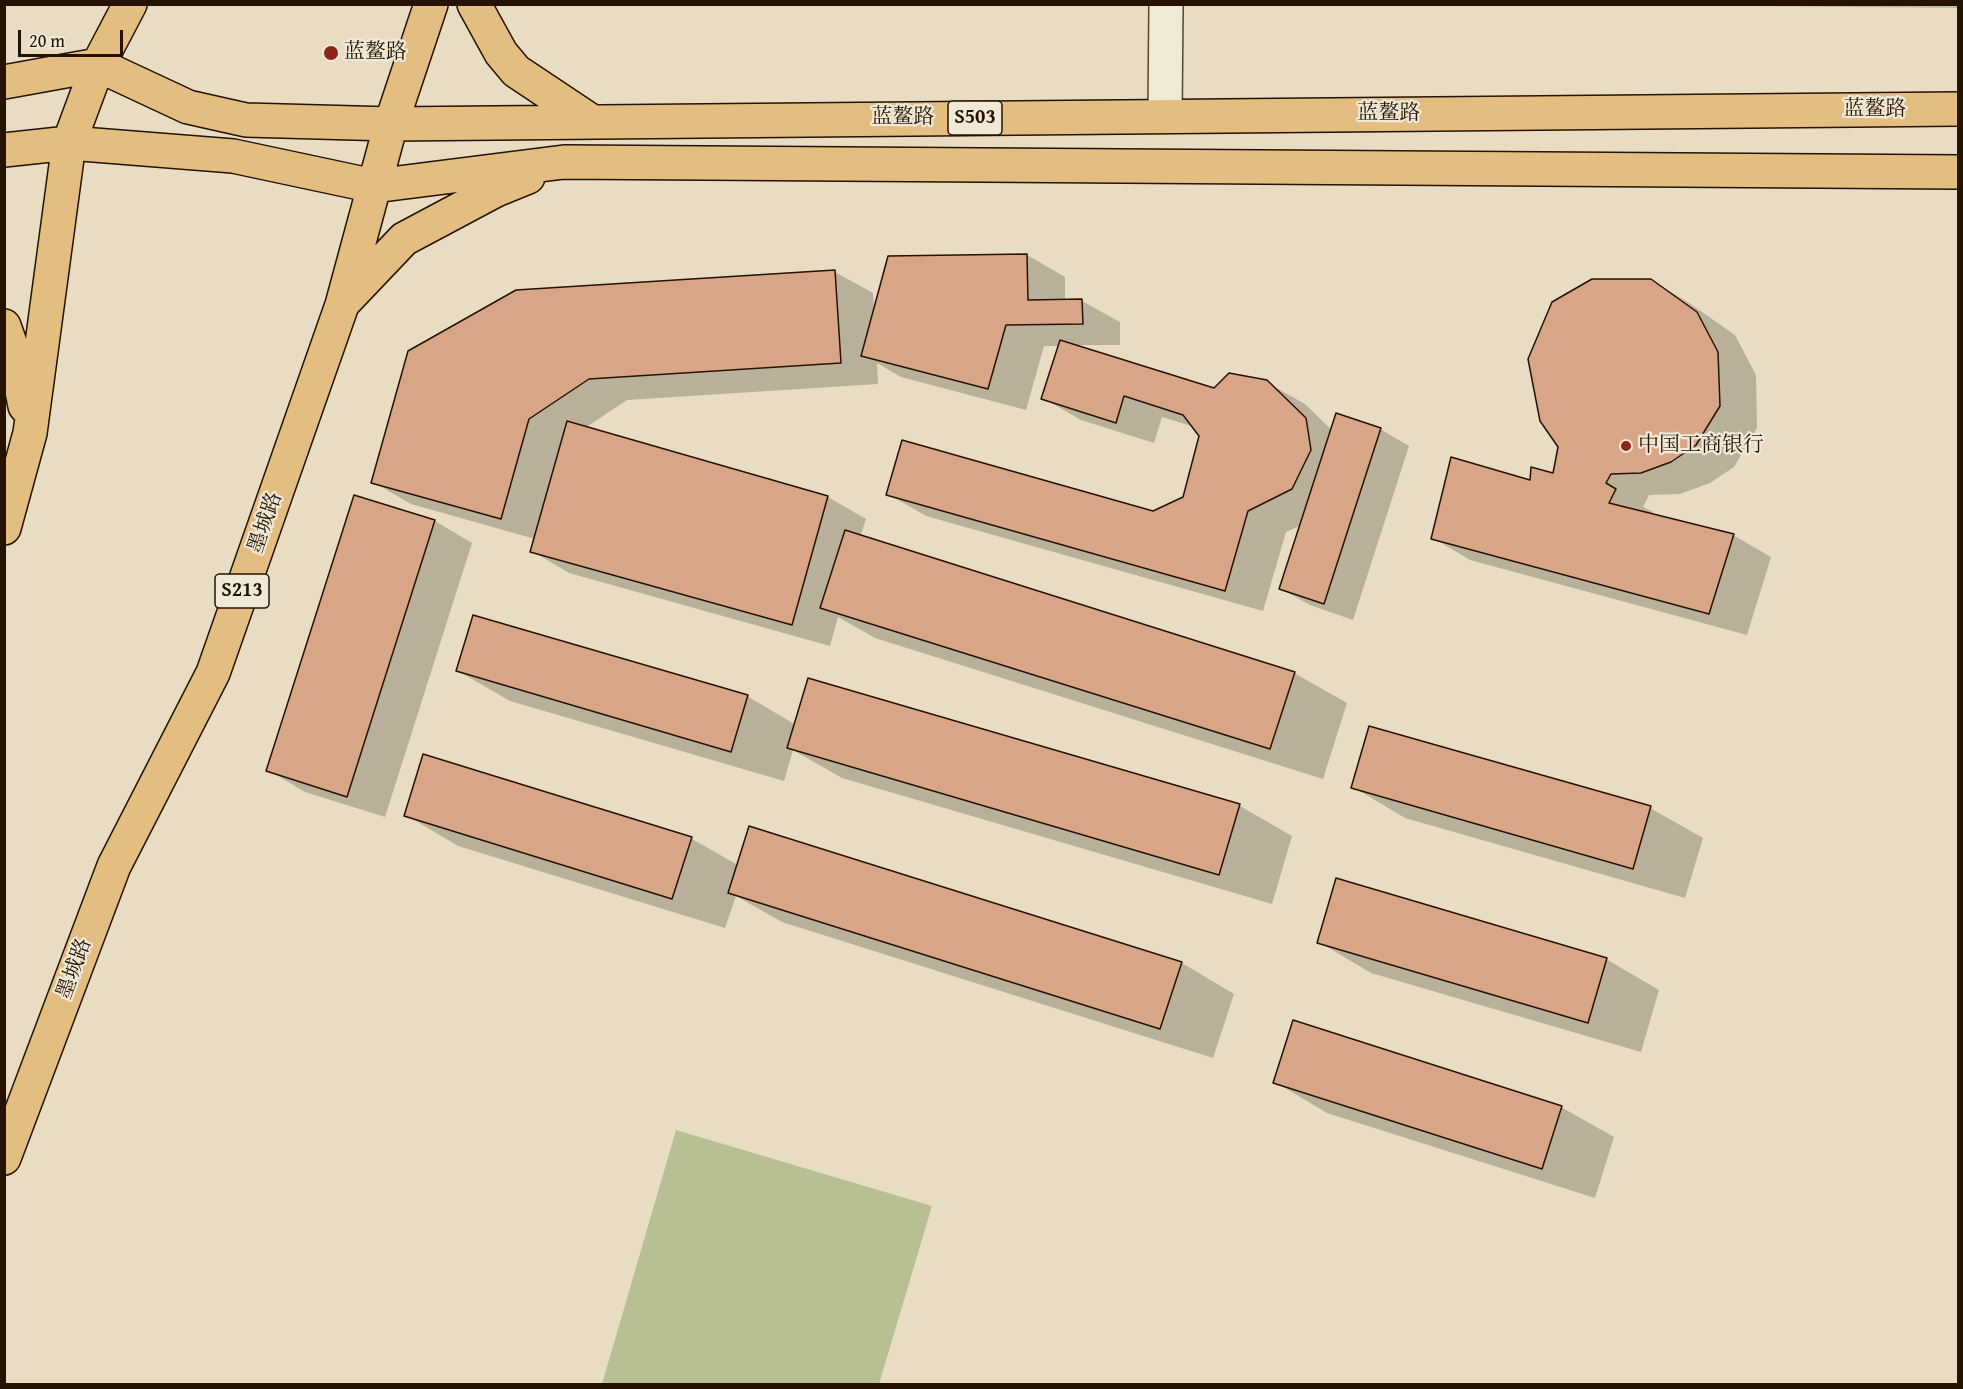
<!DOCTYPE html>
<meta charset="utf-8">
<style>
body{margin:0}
#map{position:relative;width:1963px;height:1389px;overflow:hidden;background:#e8ddc2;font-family:"Gentium Book Plus",serif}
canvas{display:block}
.frame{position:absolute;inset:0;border:6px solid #251201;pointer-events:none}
.scale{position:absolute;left:18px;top:30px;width:105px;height:27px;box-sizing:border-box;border:3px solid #251201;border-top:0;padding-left:8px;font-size:18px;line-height:21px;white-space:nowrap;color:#251201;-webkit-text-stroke:4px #f0e9d7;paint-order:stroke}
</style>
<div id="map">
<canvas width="1963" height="1389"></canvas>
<div class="frame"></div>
<div class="scale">20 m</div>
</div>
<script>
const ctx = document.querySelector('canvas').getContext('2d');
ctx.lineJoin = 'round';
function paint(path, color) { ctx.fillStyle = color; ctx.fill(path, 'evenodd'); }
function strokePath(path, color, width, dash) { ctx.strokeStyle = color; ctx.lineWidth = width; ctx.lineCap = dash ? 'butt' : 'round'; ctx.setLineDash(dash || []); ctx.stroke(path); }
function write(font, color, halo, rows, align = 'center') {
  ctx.font = font + ' "Gentium Book Plus","Noto Serif SC",serif'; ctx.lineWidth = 4.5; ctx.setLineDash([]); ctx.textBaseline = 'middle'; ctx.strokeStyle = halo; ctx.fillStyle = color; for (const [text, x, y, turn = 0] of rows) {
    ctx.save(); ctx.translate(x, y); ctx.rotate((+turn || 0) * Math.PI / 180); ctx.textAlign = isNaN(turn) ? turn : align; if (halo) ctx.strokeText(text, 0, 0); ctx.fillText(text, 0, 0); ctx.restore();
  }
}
paint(new Path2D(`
 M 1743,4 L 1958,4 L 1958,8 L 1743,6 Z
 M 676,1130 L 932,1206 L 879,1384 L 602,1384 Z`), '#b6c093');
paint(new Path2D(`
 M 1027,255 L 1065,277 L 1065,301 L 1082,301 L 1120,322 L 1120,345 L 1073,345 L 1215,390 L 1266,382 L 1305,404 L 1332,430 L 1380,429 L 1409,446 L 1353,620 L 1310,605 L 1281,589 L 1302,525 L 1286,532 L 1263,611 L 926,516 L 888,494 L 1153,513 L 1184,498 L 1201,436 L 1194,427 L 1162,417 L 1154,443 L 1081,420 L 1043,398 L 1059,346 L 1044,346 L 1026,410 L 901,377 L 877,363 L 878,384 L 627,400 L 585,428 L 828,497 L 866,519 L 860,537 L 1294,673 L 1347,703 L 1323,779 L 875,638 L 838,617 L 830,646 L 569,573 L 532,551 L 535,539 L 411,504 L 373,482 L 410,352 L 835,272 L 873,293 L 874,313 Z
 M 1651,280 L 1689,303 L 1735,335 L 1756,375 L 1757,428 L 1734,467 L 1710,483 L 1680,494 L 1649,495 L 1643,507 L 1653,512 L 1652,515 L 1733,535 L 1771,557 L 1747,635 L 1470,560 L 1433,538 L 1531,482 L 1555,474 Z
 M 355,496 L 435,521 L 472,543 L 385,817 L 305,792 L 268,770 Z
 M 458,671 L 747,696 L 796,725 L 809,679 L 1240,806 L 1292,836 L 1272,904 L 842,778 L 793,750 L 784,781 L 510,701 Z
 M 424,756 L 692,839 L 738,865 L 1182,963 L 1234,994 L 1213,1058 L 782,922 L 736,896 L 725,928 L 458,846 L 406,815 Z
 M 1353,787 L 1650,808 L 1703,838 L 1685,898 L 1405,818 Z
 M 1319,942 L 1606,959 L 1659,990 L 1641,1052 L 1371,973 Z
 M 1275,1082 L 1561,1107 L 1614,1137 L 1595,1198 L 1327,1113 Z`), '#0003');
const building = new Path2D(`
 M 1027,254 L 1028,300 L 1082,299 L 1083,324 L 1006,325 L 988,389 L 861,356 L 888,256 Z
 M 835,270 L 841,363 L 589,379 L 529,419 L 501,519 L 371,483 L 408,351 L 516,290 Z
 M 1592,279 L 1651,279 L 1697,312 L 1718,352 L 1720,406 L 1696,445 L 1671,462 L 1641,473 L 1611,474 L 1606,483 L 1616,489 L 1609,503 L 1734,534 L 1709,614 L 1431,539 L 1451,457 L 1530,480 L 1531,467 L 1553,473 L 1558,447 L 1540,421 L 1528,359 L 1552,302 Z
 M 1060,340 L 1214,388 L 1229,373 L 1267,380 L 1306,418 L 1311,450 L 1292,489 L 1248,511 L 1225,591 L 886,495 L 902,440 L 1153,511 L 1183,497 L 1199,436 L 1183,415 L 1124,396 L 1116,423 L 1041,399 Z
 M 1336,413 L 1381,428 L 1324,604 L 1279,589 Z
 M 567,421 L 828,496 L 792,625 L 530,552 Z
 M 354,495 L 435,520 L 347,797 L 266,771 Z
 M 845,530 L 1295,672 L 1270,749 L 820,608 Z
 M 473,615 L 748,695 L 731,752 L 456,671 Z
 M 808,678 L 1240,804 L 1219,875 L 787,748 Z
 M 1369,726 L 1651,806 L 1633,869 L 1351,788 Z
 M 423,754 L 692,837 L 672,899 L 404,816 Z
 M 749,826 L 1182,962 L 1160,1029 L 728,893 Z
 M 1336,878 L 1607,958 L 1588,1023 L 1317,943 Z
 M 1293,1020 L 1562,1106 L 1542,1169 L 1273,1083 Z`);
paint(building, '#d8a586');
strokePath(building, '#251201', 1.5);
const minor = new Path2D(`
 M 1165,116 L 1166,4`);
const major = new Path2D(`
 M 474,4 L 501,53 L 516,71 L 591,121
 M 4,82 L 98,65 L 188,107 L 246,120 L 391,124 L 1958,109
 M 4,150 L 69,143 L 233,156 L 374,186 L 564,162 L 1958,172
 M 345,301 L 404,239 L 496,190 L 528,177
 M 4,326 L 16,360 L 25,406
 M 4,528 L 30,433 L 69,143 L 98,65 L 130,4
 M 4,1158 L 114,866 L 213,673 L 342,305 L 391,124 L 431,4`);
strokePath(minor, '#564531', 36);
strokePath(major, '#251201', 36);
strokePath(minor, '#f0e9d7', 33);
strokePath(major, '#e4be81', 33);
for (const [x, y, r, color] of [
 [331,53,8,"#8f2418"],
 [1626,446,6,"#8f2418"]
]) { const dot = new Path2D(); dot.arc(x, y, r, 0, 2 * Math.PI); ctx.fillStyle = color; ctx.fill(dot); strokePath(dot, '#f0e9d7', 2); }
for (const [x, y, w] of [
 [975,118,54],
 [242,591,54]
]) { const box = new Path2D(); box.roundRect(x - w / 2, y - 17, w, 34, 4.5); ctx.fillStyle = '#f0e9d7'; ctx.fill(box); strokePath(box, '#251201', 1.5); }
write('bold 20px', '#251201', null, [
 ["S503",975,118],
 ["S213",242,591]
]);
write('21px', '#251201', '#f0e9d7', [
 ["蓝鳌路",344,53],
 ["中国工商银行",1638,446]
], 'left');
write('21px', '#251201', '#f0e9d7', [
 ["蓝鳌路",1875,110],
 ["蓝鳌路",1389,114],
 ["蓝鳌路",903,118],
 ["墨城路",266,523,-71],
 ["墨城路",75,969,-70]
]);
</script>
